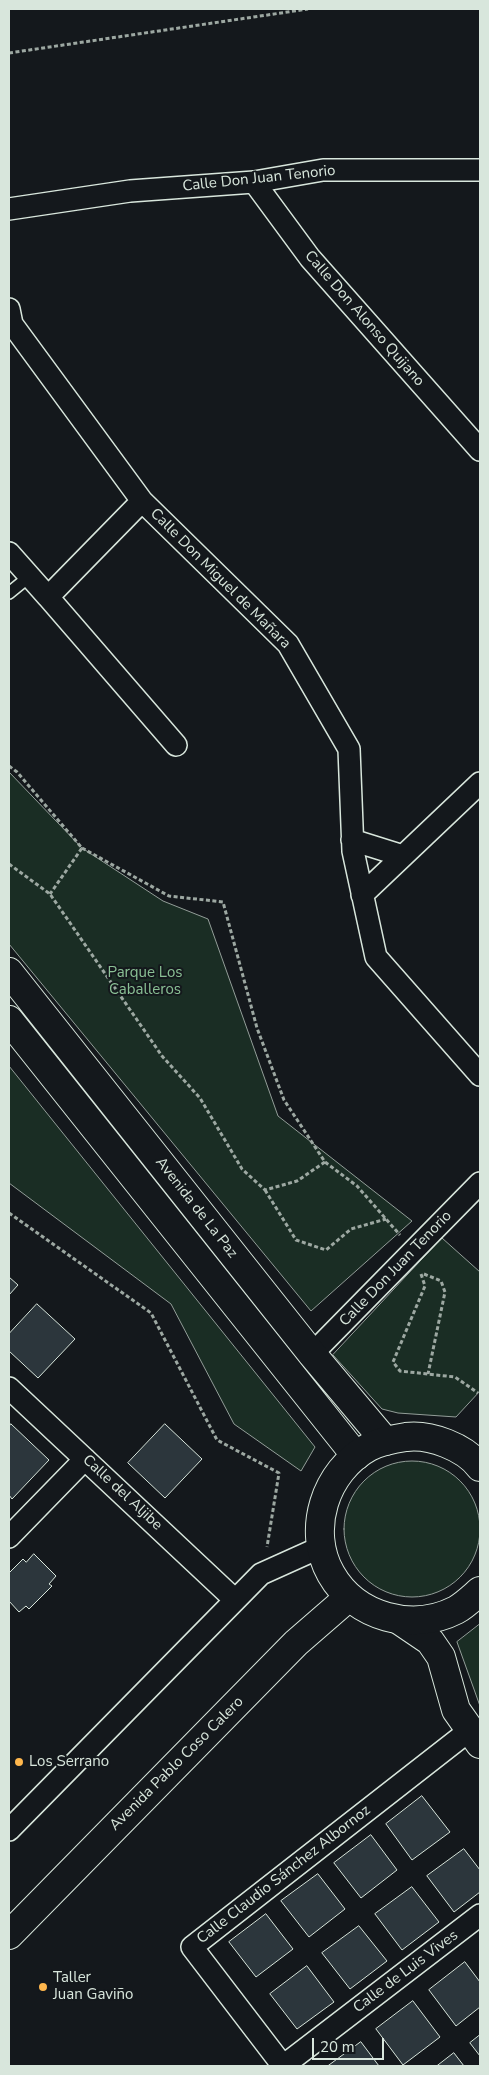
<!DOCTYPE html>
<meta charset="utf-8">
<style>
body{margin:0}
#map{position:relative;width:489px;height:2075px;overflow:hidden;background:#14181c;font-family:"Nunito Sans",sans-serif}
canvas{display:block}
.frame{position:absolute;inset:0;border:10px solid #d8e6dc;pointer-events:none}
.scale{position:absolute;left:312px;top:2038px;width:72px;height:22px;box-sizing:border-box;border:2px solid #d8e6dc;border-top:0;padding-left:6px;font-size:15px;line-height:18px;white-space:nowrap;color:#d8e6dc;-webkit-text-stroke:4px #14181c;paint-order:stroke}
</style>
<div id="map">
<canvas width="489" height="2075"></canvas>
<div class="frame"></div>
<div class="scale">20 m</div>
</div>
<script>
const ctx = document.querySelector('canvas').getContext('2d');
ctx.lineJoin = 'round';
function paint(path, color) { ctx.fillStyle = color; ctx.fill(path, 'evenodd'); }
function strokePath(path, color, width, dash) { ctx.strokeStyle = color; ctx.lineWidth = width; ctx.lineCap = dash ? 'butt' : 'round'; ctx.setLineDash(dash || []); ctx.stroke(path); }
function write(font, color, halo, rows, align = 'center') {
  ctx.font = font + ' "Nunito Sans",sans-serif'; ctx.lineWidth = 4; ctx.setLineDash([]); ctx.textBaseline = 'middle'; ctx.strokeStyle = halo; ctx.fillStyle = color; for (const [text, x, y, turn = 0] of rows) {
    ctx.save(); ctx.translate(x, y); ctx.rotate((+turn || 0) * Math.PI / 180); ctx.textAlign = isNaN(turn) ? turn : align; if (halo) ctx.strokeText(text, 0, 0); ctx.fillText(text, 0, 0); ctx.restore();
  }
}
const green = new Path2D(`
 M 9,772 L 82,848 L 163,901 L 208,919 L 278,1116 L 412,1221 L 311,1311 L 9,944 Z
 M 9,1066 L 315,1447 L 301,1471 L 234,1424 L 171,1304 L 9,1183 Z
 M 442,1238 L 480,1272 L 480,1391 L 456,1417 L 398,1413 L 382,1409 L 333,1355 Z
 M344 1529a68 68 0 1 1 136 0a68 68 0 1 1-136 0Z
 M 480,1624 L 480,1706 L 457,1642 Z`);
paint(green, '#1a2d24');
strokePath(green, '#939e99', 1);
const building = new Path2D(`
 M 9,1277 L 18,1285 L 9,1295 Z
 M 37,1304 L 75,1339 L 38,1378 L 9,1351 L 9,1334 Z
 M 11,1424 L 49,1460 L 12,1499 L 9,1495 L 9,1427 Z
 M 165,1424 L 202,1459 L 165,1498 L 128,1463 Z
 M 34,1554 L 56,1576 L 49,1584 L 52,1586 L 29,1609 L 26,1606 L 19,1612 L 9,1601 L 9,1573 L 23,1559 L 26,1562 Z
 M 422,1796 L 450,1832 L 412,1860 L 386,1824 Z
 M 371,1835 L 397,1870 L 361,1898 L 334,1863 Z
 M 464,1849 L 480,1870 L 480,1892 L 454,1912 L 427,1876 Z
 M 318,1874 L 345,1909 L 309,1937 L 281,1901 Z
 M 412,1887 L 439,1922 L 402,1950 L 375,1914 Z
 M 266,1914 L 293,1949 L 256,1977 L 229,1942 Z
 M 359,1926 L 387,1961 L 350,1989 L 322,1953 Z
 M 465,1962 L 480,1982 L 480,2007 L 456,2026 L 429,1990 Z
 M 307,1966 L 334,2002 L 297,2029 L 270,1994 Z
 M 413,2001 L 440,2037 L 403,2065 L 376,2029 Z
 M 480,2035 L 480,2056 L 470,2043 Z
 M 361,2042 L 379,2066 L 328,2066 Z
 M 454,2053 L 464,2066 L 437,2066 Z`);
paint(building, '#2c363c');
strokePath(building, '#d8e6dc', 1);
const service = new Path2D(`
 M 9,593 L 30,576`);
const minor = new Path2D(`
 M 254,182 L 310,258 L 480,450
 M 9,209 L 130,191 L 254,182 L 323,170 L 480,170
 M 9,309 L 12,324 L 142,501 L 288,644 L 349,749 L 353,851 L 376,957 L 480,1075
 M 142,501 L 48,597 L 176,745
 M 9,553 L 48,597
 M 352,840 L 403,856
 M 362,895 L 480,783
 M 312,1354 L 480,1183
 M 9,1388 L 234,1599
 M 9,1537 L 85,1459
 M 9,1830 L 261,1574 L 321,1547
 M 283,2066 L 192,1947 L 470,1730
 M 283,2066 L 480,1915`);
const tertiary = new Path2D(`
 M 9,972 L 312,1354 L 385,1441
 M 9,1020 L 356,1456
 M 399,1620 L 430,1641 L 441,1657 L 456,1710 L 480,1744`);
const secondary = new Path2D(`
 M 480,1467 C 465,1447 430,1434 406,1437 C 393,1439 381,1441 369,1447 C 325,1471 306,1530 331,1574 C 356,1618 413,1632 456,1610 C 465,1605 473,1597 480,1591
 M 9,1935 L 296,1643 L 349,1597`);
strokePath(service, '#d8e6dc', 14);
strokePath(minor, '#d8e6dc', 24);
strokePath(tertiary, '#d8e6dc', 30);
strokePath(secondary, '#d8e6dc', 30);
strokePath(new Path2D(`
 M 9,53 L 308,9
 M 9,766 L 17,772 L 82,848 L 50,894
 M 82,848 L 169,896 L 223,902 L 257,1028 L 284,1100 L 325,1162 L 357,1186 L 400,1235
 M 9,864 L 50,894 L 162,1056 L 200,1098 L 242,1169 L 265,1190 L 297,1181 L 325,1162
 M 265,1190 L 296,1240 L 326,1250 L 351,1229 L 386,1219
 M 9,1213 L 151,1313 L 217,1440 L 279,1473 L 267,1547
 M 421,1274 L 425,1286 L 393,1362 L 400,1371 L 455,1377 L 478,1393
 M 424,1274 L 441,1281 L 445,1292 L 428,1374`), '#9da8a2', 3, [4, 2.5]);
strokePath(service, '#14181c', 11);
strokePath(minor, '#14181c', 21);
strokePath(tertiary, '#14181c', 28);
strokePath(secondary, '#14181c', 28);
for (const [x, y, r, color] of [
 [19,1762,5,"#ffb74d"],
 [43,1987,5,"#ffb74d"]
]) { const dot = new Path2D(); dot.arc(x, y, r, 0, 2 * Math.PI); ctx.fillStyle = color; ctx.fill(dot); strokePath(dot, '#14181c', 2); }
write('15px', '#d8e6dc', '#14181c', [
 ["Calle Don Juan Tenorio",259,179,-6],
 ["Calle Don Alonso Quijano",364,319,49],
 ["Calle Don Miguel de Mañara",220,579,45],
 ["Avenida de La Paz",196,1208,52],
 ["Calle Don Juan Tenorio",396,1269,-46],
 ["Calle del Aljibe",122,1493,43],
 ["Avenida Pablo Coso Calero",177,1764,-45],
 ["Calle Claudio Sánchez Albornoz",284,1875,-38],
 ["Calle de Luis Vives",406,1972,-37]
]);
write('15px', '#8ac095', '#14181c', [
 ["Parque Los",145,973],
 ["Caballeros",145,990]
]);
write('15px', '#d8e6dc', '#14181c', [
 ["Los Serrano",29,1762],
 ["Taller",53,1978],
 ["Juan Gaviño",53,1995]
], 'left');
</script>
